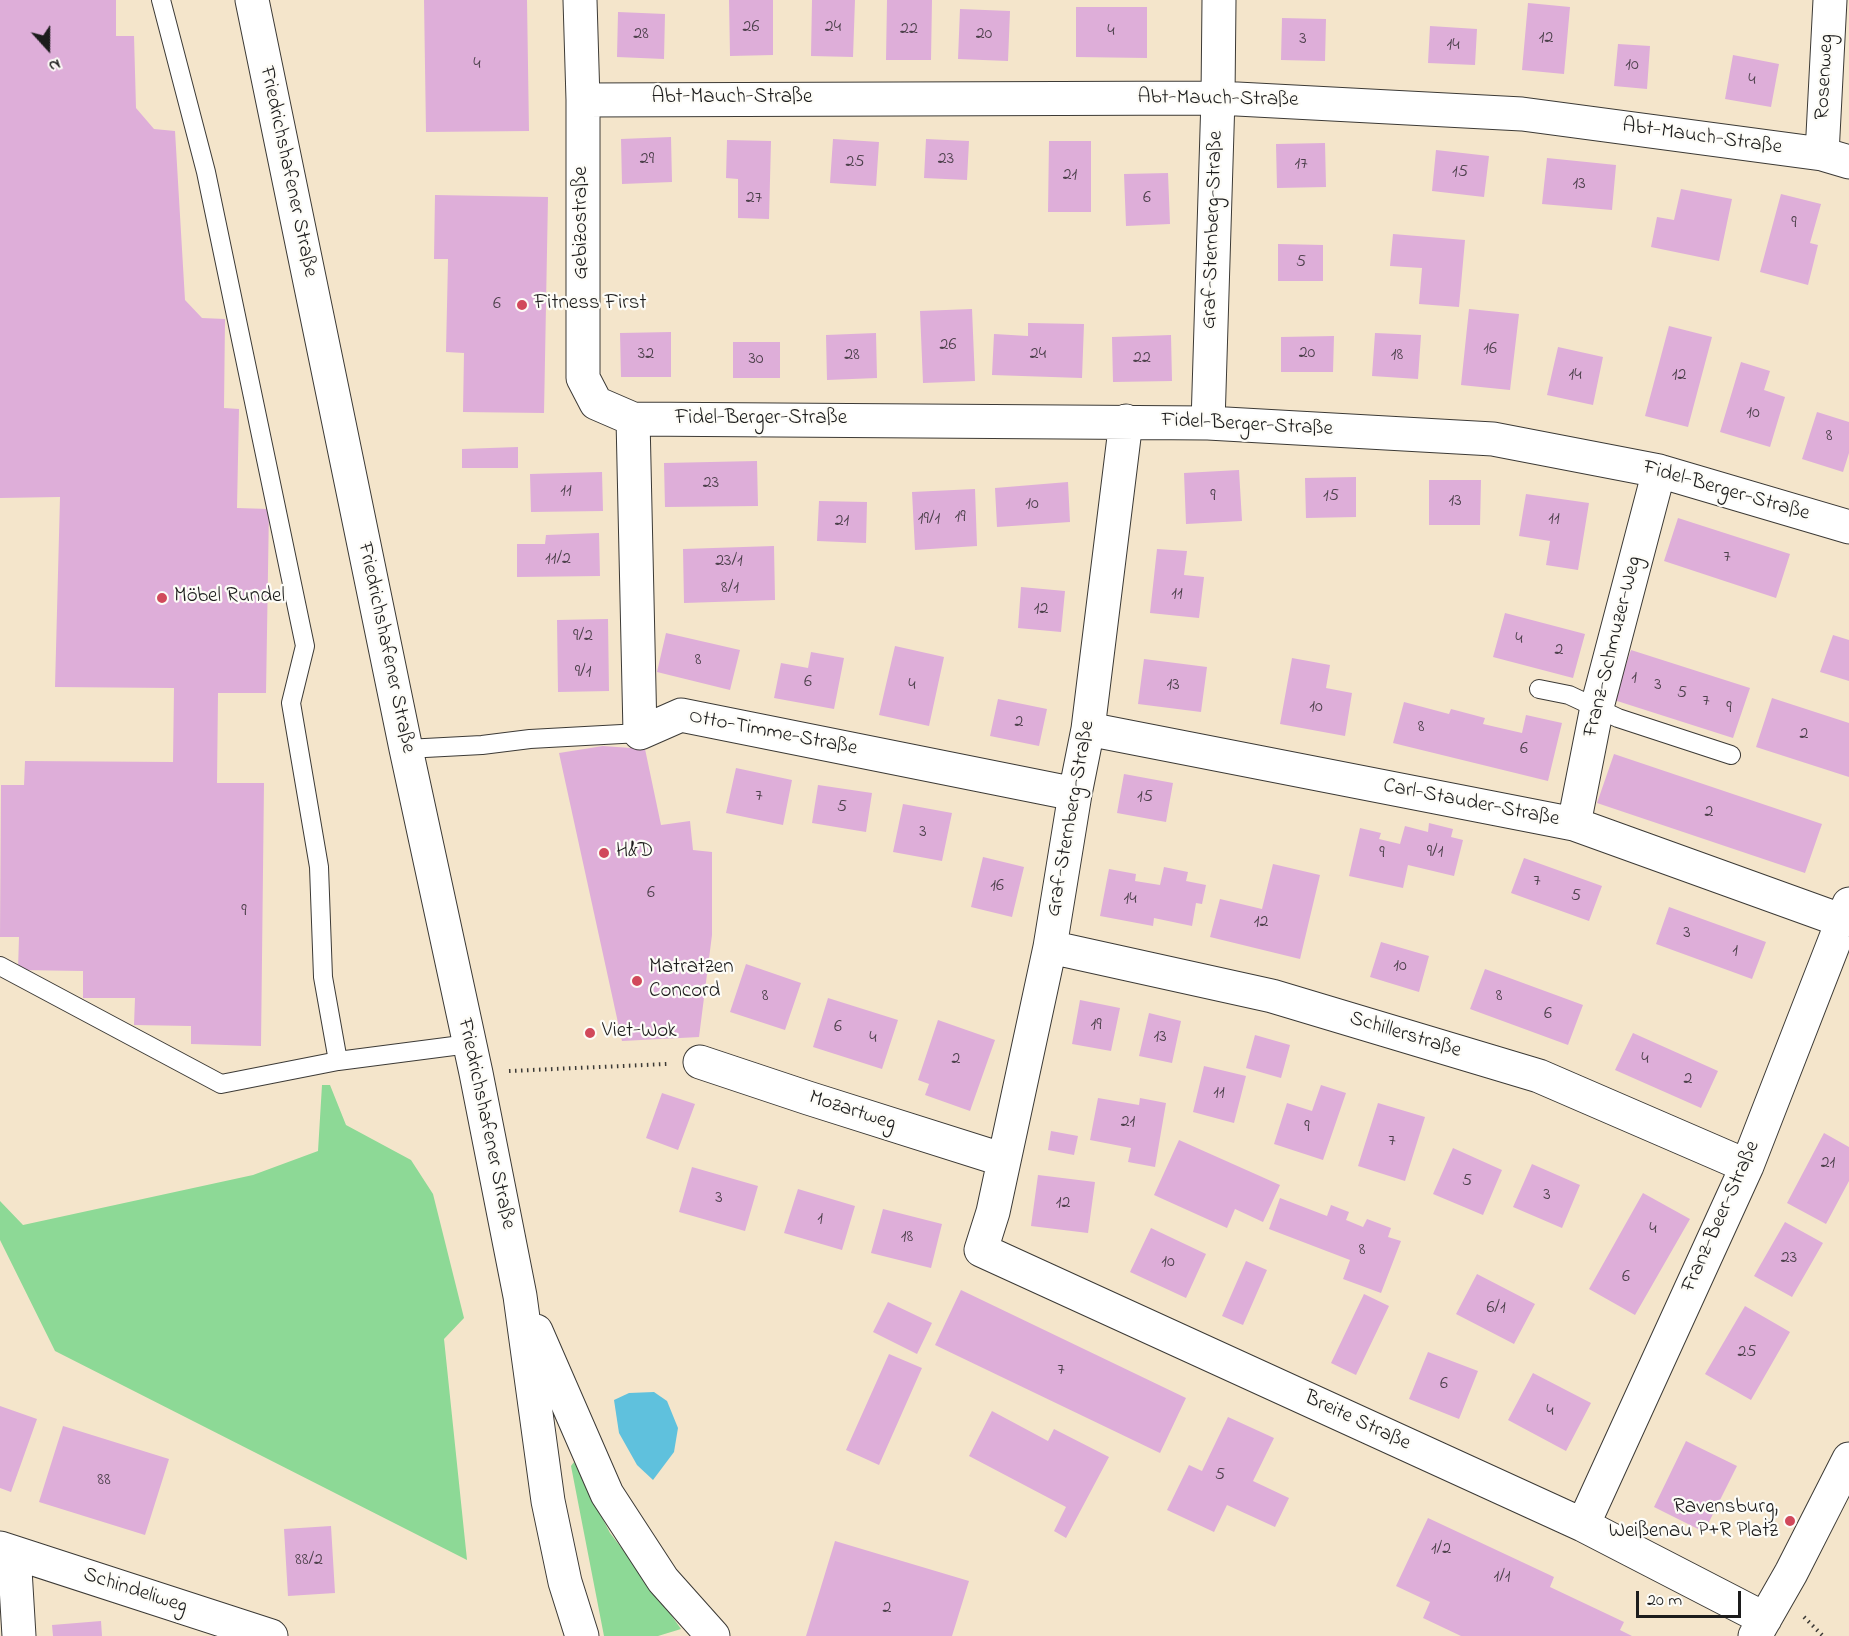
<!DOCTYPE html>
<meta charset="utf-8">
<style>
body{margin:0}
#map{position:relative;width:1849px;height:1636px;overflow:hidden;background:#f4e5cb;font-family:"Indie Flower",sans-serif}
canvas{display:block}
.north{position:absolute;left:18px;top:18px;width:60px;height:60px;-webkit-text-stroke:4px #fdfcf7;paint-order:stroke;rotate:159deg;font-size:16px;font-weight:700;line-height:24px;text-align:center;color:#1c1c1c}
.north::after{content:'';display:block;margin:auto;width:21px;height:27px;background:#1c1c1c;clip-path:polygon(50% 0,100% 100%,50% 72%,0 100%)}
.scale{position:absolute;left:1636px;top:1591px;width:105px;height:27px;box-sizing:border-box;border:3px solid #1c1c1c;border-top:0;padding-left:8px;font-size:18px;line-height:21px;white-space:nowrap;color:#1c1c1c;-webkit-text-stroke:4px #fdfcf7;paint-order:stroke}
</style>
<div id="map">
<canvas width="1849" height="1636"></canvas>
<div class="north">N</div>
<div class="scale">20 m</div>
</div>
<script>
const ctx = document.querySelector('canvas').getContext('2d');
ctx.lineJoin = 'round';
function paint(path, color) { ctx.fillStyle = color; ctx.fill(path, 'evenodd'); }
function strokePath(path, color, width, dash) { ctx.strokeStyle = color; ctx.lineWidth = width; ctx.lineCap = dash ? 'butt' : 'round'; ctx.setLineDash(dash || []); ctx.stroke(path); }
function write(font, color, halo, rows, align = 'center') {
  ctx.font = font + ' "Indie Flower",sans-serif'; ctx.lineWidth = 4.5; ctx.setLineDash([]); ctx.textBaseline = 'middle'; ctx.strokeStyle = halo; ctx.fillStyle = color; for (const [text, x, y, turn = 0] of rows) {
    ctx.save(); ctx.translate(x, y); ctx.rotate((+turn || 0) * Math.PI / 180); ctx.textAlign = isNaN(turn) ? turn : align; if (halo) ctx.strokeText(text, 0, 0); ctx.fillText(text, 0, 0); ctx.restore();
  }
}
paint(new Path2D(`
 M 322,1085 L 330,1085 L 346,1125 L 411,1160 L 433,1194 L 464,1318 L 444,1339 L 467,1560 L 55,1351 L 0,1240 L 0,1201 L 23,1225 L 253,1175 L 318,1151 Z
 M 574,1462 L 610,1533 L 648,1582 L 681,1629 L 658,1636 L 604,1636 L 571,1466 Z`), '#8dd996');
paint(new Path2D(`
 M 654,1392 L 667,1401 L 678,1428 L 674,1452 L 653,1480 L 637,1465 L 619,1433 L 614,1400 L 629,1393 Z`), '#5fc1dd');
paint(new Path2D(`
 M 0,0 L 116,0 L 116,36 L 134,36 L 136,108 L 154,129 L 175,131 L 185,300 L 202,318 L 225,319 L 224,408 L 239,409 L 237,508 L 269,509 L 266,693 L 218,693 L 217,783 L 264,783 L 261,1046 L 191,1044 L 191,1026 L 134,1025 L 135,998 L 83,998 L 83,971 L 18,970 L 19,937 L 0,937 L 1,785 L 24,785 L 25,761 L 173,762 L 174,688 L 55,687 L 60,497 L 0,498 Z
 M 424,0 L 527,0 L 529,131 L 426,132 Z
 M 729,0 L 773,0 L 773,55 L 730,56 Z
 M 812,0 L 855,0 L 853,57 L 811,56 Z
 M 887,0 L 932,0 L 931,60 L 886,60 Z
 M 1528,3 L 1570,7 L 1564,74 L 1522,70 Z
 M 1076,7 L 1147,7 L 1147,58 L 1076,57 Z
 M 960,9 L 1010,11 L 1008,61 L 958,59 Z
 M 618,12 L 665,14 L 664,59 L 617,57 Z
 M 1282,18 L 1326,19 L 1325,61 L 1281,60 Z
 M 1430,26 L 1477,29 L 1475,65 L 1428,63 Z
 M 1618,44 L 1650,46 L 1647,89 L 1614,86 Z
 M 1733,55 L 1779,64 L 1771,107 L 1725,99 Z
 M 671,137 L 672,182 L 622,184 L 621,139 Z
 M 833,139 L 879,142 L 876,186 L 830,183 Z
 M 926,139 L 969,141 L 967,180 L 924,178 Z
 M 727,140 L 771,141 L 769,219 L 738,218 L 738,179 L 726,178 Z
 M 1049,141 L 1091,141 L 1091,212 L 1048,212 Z
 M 1325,143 L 1326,187 L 1277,188 L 1276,144 Z
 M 1436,150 L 1489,156 L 1484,197 L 1432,191 Z
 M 1547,158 L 1616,165 L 1612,210 L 1542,204 Z
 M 1168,173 L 1170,224 L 1126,226 L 1124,174 Z
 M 1681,189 L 1732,199 L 1719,261 L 1651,247 L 1657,217 L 1674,220 Z
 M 1781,194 L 1821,204 L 1810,243 L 1818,245 L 1808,285 L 1760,272 Z
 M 435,195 L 548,197 L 544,413 L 463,412 L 464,353 L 446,352 L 448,259 L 434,259 Z
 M 1393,234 L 1465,240 L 1459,307 L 1419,304 L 1422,268 L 1390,266 Z
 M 1278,244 L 1323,245 L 1323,281 L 1278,281 Z
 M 972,309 L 975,381 L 923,383 L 920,311 Z
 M 1469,309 L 1519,314 L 1510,390 L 1461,385 Z
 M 1028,323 L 1084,324 L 1082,378 L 992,375 L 994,334 L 1028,336 Z
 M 1669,326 L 1712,337 L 1688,427 L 1645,416 Z
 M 671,332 L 671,377 L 621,377 L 620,333 Z
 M 876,333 L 877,378 L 827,380 L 826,335 Z
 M 1375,333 L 1421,335 L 1418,379 L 1372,376 Z
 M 1171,335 L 1172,381 L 1113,382 L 1112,337 Z
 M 1334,336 L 1333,372 L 1281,372 L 1281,337 Z
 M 733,342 L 780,342 L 780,378 L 733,378 Z
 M 1558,347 L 1603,357 L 1593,405 L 1547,395 Z
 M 1741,362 L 1770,371 L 1764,390 L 1785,397 L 1770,447 L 1720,432 Z
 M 1817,412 L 1849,422 L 1849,453 L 1843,472 L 1802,459 Z
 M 518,447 L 518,468 L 462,468 L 462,449 Z
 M 757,461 L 758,506 L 665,507 L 664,463 Z
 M 1239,470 L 1242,521 L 1186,524 L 1184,473 Z
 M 602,472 L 603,511 L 531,512 L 530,474 Z
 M 1356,477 L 1356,517 L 1306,518 L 1305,478 Z
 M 1429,480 L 1481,480 L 1480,525 L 1429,525 Z
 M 1068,482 L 1070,522 L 997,527 L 995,488 Z
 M 975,489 L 977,546 L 915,550 L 912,492 Z
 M 1526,494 L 1589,503 L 1578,570 L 1546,565 L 1550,541 L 1519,536 Z
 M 819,501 L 867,502 L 866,543 L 817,541 Z
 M 1678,518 L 1790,554 L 1776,598 L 1664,561 Z
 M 599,533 L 600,576 L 517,577 L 517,544 L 545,544 L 546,535 Z
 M 774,546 L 775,600 L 684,603 L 683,549 Z
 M 1157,549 L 1187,551 L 1184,575 L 1204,577 L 1199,618 L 1150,613 Z
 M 1021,587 L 1065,591 L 1061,632 L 1018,628 Z
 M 1505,613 L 1585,634 L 1573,678 L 1493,657 Z
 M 608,619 L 609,691 L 558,692 L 557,620 Z
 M 666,633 L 740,650 L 730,690 L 657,672 Z
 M 1833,635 L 1849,640 L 1849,681 L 1820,672 Z
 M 895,646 L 944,657 L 929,726 L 879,715 Z
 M 1631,650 L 1750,688 L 1733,738 L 1614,700 Z
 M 811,652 L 844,658 L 834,709 L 774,698 L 781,663 L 808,668 Z
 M 1292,658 L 1330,665 L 1326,688 L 1352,693 L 1345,736 L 1280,724 Z
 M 1144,659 L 1207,667 L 1201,712 L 1138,704 Z
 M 1772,698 L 1849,723 L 1849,777 L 1756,747 Z
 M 998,699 L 1047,709 L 1039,746 L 990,736 Z
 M 1404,702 L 1449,714 L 1451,709 L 1485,718 L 1483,724 L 1522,733 L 1526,715 L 1562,723 L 1548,781 L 1393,743 Z
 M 603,746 L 645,749 L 661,825 L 690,821 L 693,850 L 712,852 L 712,935 L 699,1037 L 622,1041 L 559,753 Z
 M 1614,754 L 1822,824 L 1805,873 L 1597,803 Z
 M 736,768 L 792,780 L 783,825 L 726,813 Z
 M 1124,774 L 1173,783 L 1166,822 L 1117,813 Z
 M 818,785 L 872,793 L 866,832 L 812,823 Z
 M 903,804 L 952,813 L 942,861 L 893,852 Z
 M 1429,823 L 1453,829 L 1451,837 L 1463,840 L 1454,876 L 1408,865 L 1403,888 L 1349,876 L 1360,828 L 1381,833 L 1379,839 L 1400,844 L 1405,826 L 1428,832 Z
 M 983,857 L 1024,867 L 1012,917 L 971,907 Z
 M 1524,858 L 1602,886 L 1589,921 L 1511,893 Z
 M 1273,864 L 1320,875 L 1300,959 L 1210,937 L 1220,899 L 1262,909 Z
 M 1164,867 L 1188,872 L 1186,881 L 1206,885 L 1202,904 L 1196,903 L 1192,926 L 1154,918 L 1153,926 L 1100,916 L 1109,869 L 1136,874 L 1135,881 L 1160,885 Z
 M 1669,907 L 1766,942 L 1752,979 L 1656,944 Z
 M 1381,942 L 1429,956 L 1419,992 L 1370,977 Z
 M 746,964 L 801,983 L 785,1030 L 730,1012 Z
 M 1485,969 L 1583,1005 L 1568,1045 L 1470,1009 Z
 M 828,998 L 898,1020 L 882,1069 L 813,1047 Z
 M 1080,1000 L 1120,1008 L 1111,1051 L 1072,1044 Z
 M 1149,1013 L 1181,1021 L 1172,1063 L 1139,1056 Z
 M 938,1020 L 995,1040 L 970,1111 L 925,1095 L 929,1084 L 918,1080 Z
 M 1633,1033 L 1718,1071 L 1701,1108 L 1615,1070 Z
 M 1255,1035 L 1290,1045 L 1281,1078 L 1246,1068 Z
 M 1204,1066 L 1246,1076 L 1234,1123 L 1193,1112 Z
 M 1321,1085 L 1346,1093 L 1323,1160 L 1274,1144 L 1287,1103 L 1312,1111 Z
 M 662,1093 L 695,1104 L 678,1150 L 646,1138 Z
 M 1098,1098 L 1139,1105 L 1140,1098 L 1166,1103 L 1155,1167 L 1128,1162 L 1131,1148 L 1090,1140 Z
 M 1378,1103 L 1425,1117 L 1405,1181 L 1358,1166 Z
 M 1051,1131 L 1078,1136 L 1074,1155 L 1048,1150 Z
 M 1824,1133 L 1849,1147 L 1849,1181 L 1826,1224 L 1787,1203 Z
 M 1179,1140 L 1280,1185 L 1263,1222 L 1235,1209 L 1227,1228 L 1154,1195 Z
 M 1453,1148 L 1502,1170 L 1483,1215 L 1433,1194 Z
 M 1532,1164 L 1580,1185 L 1562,1228 L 1513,1207 Z
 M 692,1167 L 758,1186 L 745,1231 L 679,1212 Z
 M 1038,1175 L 1095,1182 L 1088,1233 L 1031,1226 Z
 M 798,1189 L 855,1206 L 842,1250 L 784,1233 Z
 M 1643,1193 L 1690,1219 L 1635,1315 L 1589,1289 Z
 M 1280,1198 L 1327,1216 L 1331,1205 L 1349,1212 L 1346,1220 L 1363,1227 L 1367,1219 L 1391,1228 L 1388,1237 L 1401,1241 L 1381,1293 L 1343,1279 L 1350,1260 L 1269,1229 Z
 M 883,1209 L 942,1224 L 931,1268 L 871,1253 Z
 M 1785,1222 L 1823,1243 L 1792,1297 L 1754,1276 Z
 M 1151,1228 L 1206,1254 L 1186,1298 L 1130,1272 Z
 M 1246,1261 L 1267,1270 L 1243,1325 L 1222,1316 Z
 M 1477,1274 L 1535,1304 L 1514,1344 L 1456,1314 Z
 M 961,1290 L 1186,1398 L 1160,1453 L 935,1345 Z
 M 1364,1294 L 1389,1306 L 1356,1375 L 1331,1363 Z
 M 888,1302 L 932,1323 L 917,1354 L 873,1332 Z
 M 1745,1306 L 1790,1332 L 1751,1400 L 1705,1374 Z
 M 1428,1352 L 1478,1371 L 1459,1419 L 1409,1399 Z
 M 889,1354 L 922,1368 L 879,1465 L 846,1450 Z
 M 1533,1373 L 1591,1403 L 1566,1451 L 1508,1420 Z
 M 0,1406 L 37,1419 L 11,1492 L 0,1488 Z
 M 992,1411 L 1048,1441 L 1054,1429 L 1109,1457 L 1066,1538 L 1054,1531 L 1066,1507 L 969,1456 Z
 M 1228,1417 L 1274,1438 L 1253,1481 L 1289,1498 L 1275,1527 L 1227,1505 L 1214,1532 L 1167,1510 L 1189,1465 L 1202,1471 Z
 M 63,1426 L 169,1459 L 145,1535 L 39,1502 Z
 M 1686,1441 L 1737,1466 L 1704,1532 L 1654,1507 Z
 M 1428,1518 L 1554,1577 L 1550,1587 L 1624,1622 L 1620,1630 L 1632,1636 L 1461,1636 L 1423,1618 L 1430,1602 L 1396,1586 Z
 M 331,1526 L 335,1593 L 288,1596 L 284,1529 Z
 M 835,1541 L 969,1581 L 952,1636 L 806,1636 Z
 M 101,1621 L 102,1636 L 53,1636 L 52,1625 Z`), '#deaed9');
const service = new Path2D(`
 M 161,0 L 206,172 L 305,646 L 291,703 L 319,867 L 323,977 L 338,1061 L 469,1044
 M 1539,689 L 1569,695 L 1618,718 L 1731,755
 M 406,749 L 482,745 L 530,739 L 640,733
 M 0,966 L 221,1084 L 338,1061`);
const minor = new Path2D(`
 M 580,0 L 583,100 L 583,378 L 596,403 L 633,419 L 1208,423 L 1493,439 L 1659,471 L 1849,527
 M 583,100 L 1218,98 L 1522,114 L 1822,154 L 1849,162
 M 1822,154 L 1830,0
 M 633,419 L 640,733 L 681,715 L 1075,794
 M 1126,421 L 1088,729 L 1075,794 L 1050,947 L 993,1212 L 981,1250 L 1583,1525 L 1765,1619
 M 1208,423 L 1218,98 L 1219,0
 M 1088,729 L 1574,824 L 1843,921
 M 1574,824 L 1597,707 L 1659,471
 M 1050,947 L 1272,996 L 1539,1076 L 1747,1166
 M 700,1062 L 808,1098 L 1004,1160
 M 1583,1525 L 1747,1166 L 1849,904
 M 0,1548 L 271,1636
 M 14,1553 L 19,1636
 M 1755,1636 L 1791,1573 L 1849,1459`);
const secondary = new Path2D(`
 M 252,0 L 406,749 L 476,1073 L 520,1296 L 548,1501 L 565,1582 L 582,1636
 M 536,1331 L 607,1494 L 663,1580 L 713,1636`);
strokePath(service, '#3c3a36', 20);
strokePath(minor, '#3c3a36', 35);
strokePath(secondary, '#3c3a36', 35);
strokePath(new Path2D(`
 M 509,1071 L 667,1064
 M 1804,1617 L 1823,1636`), '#3c3a36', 4, [1.5, 4.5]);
strokePath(service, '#fff', 18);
strokePath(minor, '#fff', 33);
strokePath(secondary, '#fff', 33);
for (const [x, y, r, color] of [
 [522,305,6,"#d1495b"],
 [162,598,6,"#d1495b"],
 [604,853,6,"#d1495b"],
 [637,981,6,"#d1495b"],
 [590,1033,6,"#d1495b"],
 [1790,1521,6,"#d1495b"]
]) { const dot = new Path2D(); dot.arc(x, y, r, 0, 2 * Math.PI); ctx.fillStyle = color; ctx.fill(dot); strokePath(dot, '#fdfcf7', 2); }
write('18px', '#4c404b', null, [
 ["26",751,28],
 ["24",833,28],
 ["22",909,30],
 ["4",1111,32],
 ["28",641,35],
 ["20",984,35],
 ["12",1546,39],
 ["3",1303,40],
 ["14",1453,46],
 ["4",477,65],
 ["10",1632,66],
 ["4",1752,81],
 ["29",647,160],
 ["23",946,160],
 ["25",855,163],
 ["17",1301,165],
 ["15",1460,173],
 ["21",1070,176],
 ["13",1579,185],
 ["27",754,199],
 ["6",1147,199],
 ["9",1794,224],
 ["5",1301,263],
 ["6",497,305],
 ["26",948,346],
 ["16",1490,350],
 ["20",1307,354],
 ["32",646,355],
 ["24",1038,355],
 ["28",852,356],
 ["18",1397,356],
 ["22",1142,359],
 ["30",756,360],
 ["14",1575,376],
 ["12",1679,376],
 ["10",1753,414],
 ["8",1829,437],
 ["23",711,484],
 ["11",566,492],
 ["9",1213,497],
 ["15",1331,497],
 ["13",1455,502],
 ["10",1032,505],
 ["19",960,518],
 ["19/1",929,520],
 ["11",1554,520],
 ["21",842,522],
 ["7",1727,558],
 ["11/2",558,560],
 ["23/1",729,562],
 ["8/1",730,589],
 ["11",1177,595],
 ["12",1041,610],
 ["9/2",583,637],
 ["4",1519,640],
 ["2",1559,651],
 ["8",698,661],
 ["9/1",583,673],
 ["1",1634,679],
 ["6",808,683],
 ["4",912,686],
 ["13",1173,686],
 ["3",1658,686],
 ["5",1682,694],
 ["7",1706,702],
 ["10",1316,708],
 ["9",1729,709],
 ["2",1019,723],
 ["8",1421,728],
 ["2",1804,735],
 ["6",1524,750],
 ["7",759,797],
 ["15",1145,798],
 ["5",842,808],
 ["2",1709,813],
 ["3",923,833],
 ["9/1",1435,853],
 ["9",1382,854],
 ["7",1537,882],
 ["16",997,887],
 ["6",651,894],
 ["5",1576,897],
 ["14",1130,900],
 ["9",244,912],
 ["12",1261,923],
 ["3",1687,934],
 ["1",1735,952],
 ["10",1400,967],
 ["8",765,997],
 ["8",1499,997],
 ["6",1548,1015],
 ["19",1096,1026],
 ["6",838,1028],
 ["13",1160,1038],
 ["4",873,1039],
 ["2",956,1060],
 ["4",1645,1060],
 ["2",1688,1080],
 ["11",1219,1094],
 ["21",1128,1123],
 ["9",1307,1128],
 ["7",1392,1142],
 ["21",1828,1164],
 ["5",1467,1182],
 ["3",1547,1196],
 ["3",719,1199],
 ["12",1063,1204],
 ["1",820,1220],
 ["4",1653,1230],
 ["18",907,1238],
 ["8",1362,1251],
 ["23",1789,1259],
 ["10",1168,1263],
 ["6",1626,1278],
 ["6/1",1496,1309],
 ["25",1747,1353],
 ["7",1061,1371],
 ["6",1444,1385],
 ["4",1550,1412],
 ["5",1220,1476],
 ["88",104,1481],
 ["1/2",1441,1550],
 ["88/2",309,1561],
 ["1/1",1502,1578],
 ["2",887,1609]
]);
write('21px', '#1c1c1c', '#fdfcf7', [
 ["Rosenweg",1826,77,-87],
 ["Abt-Mauch-Straße",732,99],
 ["Abt-Mauch-Straße",1218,100,1],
 ["Abt-Mauch-Straße",1702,138,8],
 ["Friedrichshafener Straße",287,172,78],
 ["Gebizostraße",583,223,-90],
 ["Graf-Sternberg-Straße",1214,230,-88],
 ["Fidel-Berger-Straße",761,420],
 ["Fidel-Berger-Straße",1247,426,3],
 ["Fidel-Berger-Straße",1726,492,16],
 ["Franz-Schmuzer-Weg",1614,647,-76],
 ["Friedrichshafener Straße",385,648,78],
 ["Otto-Timme-Straße",773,734,11],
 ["Carl-Stauder-Straße",1471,804,11],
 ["Graf-Sternberg-Straße",1072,819,-80],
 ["Schillerstraße",1405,1036,17],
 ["Mozartweg",852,1112,18],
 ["Friedrichshafener Straße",485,1124,78],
 ["Franz-Beer-Straße",1722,1217,-66],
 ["Breite Straße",1357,1422,25],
 ["Schindeliweg",135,1592,18]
]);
write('21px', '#1c1c1c', '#fdfcf7', [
 ["Fitness First",534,305],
 ["Möbel Rundel",174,598],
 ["H&D",616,853],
 ["Matratzen",649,969],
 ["Concord",649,993],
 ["Viet-Wok",602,1033],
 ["Ravensburg,",1778,1509,"right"],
 ["Weißenau P+R Platz",1778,1533,"right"]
], 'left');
</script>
